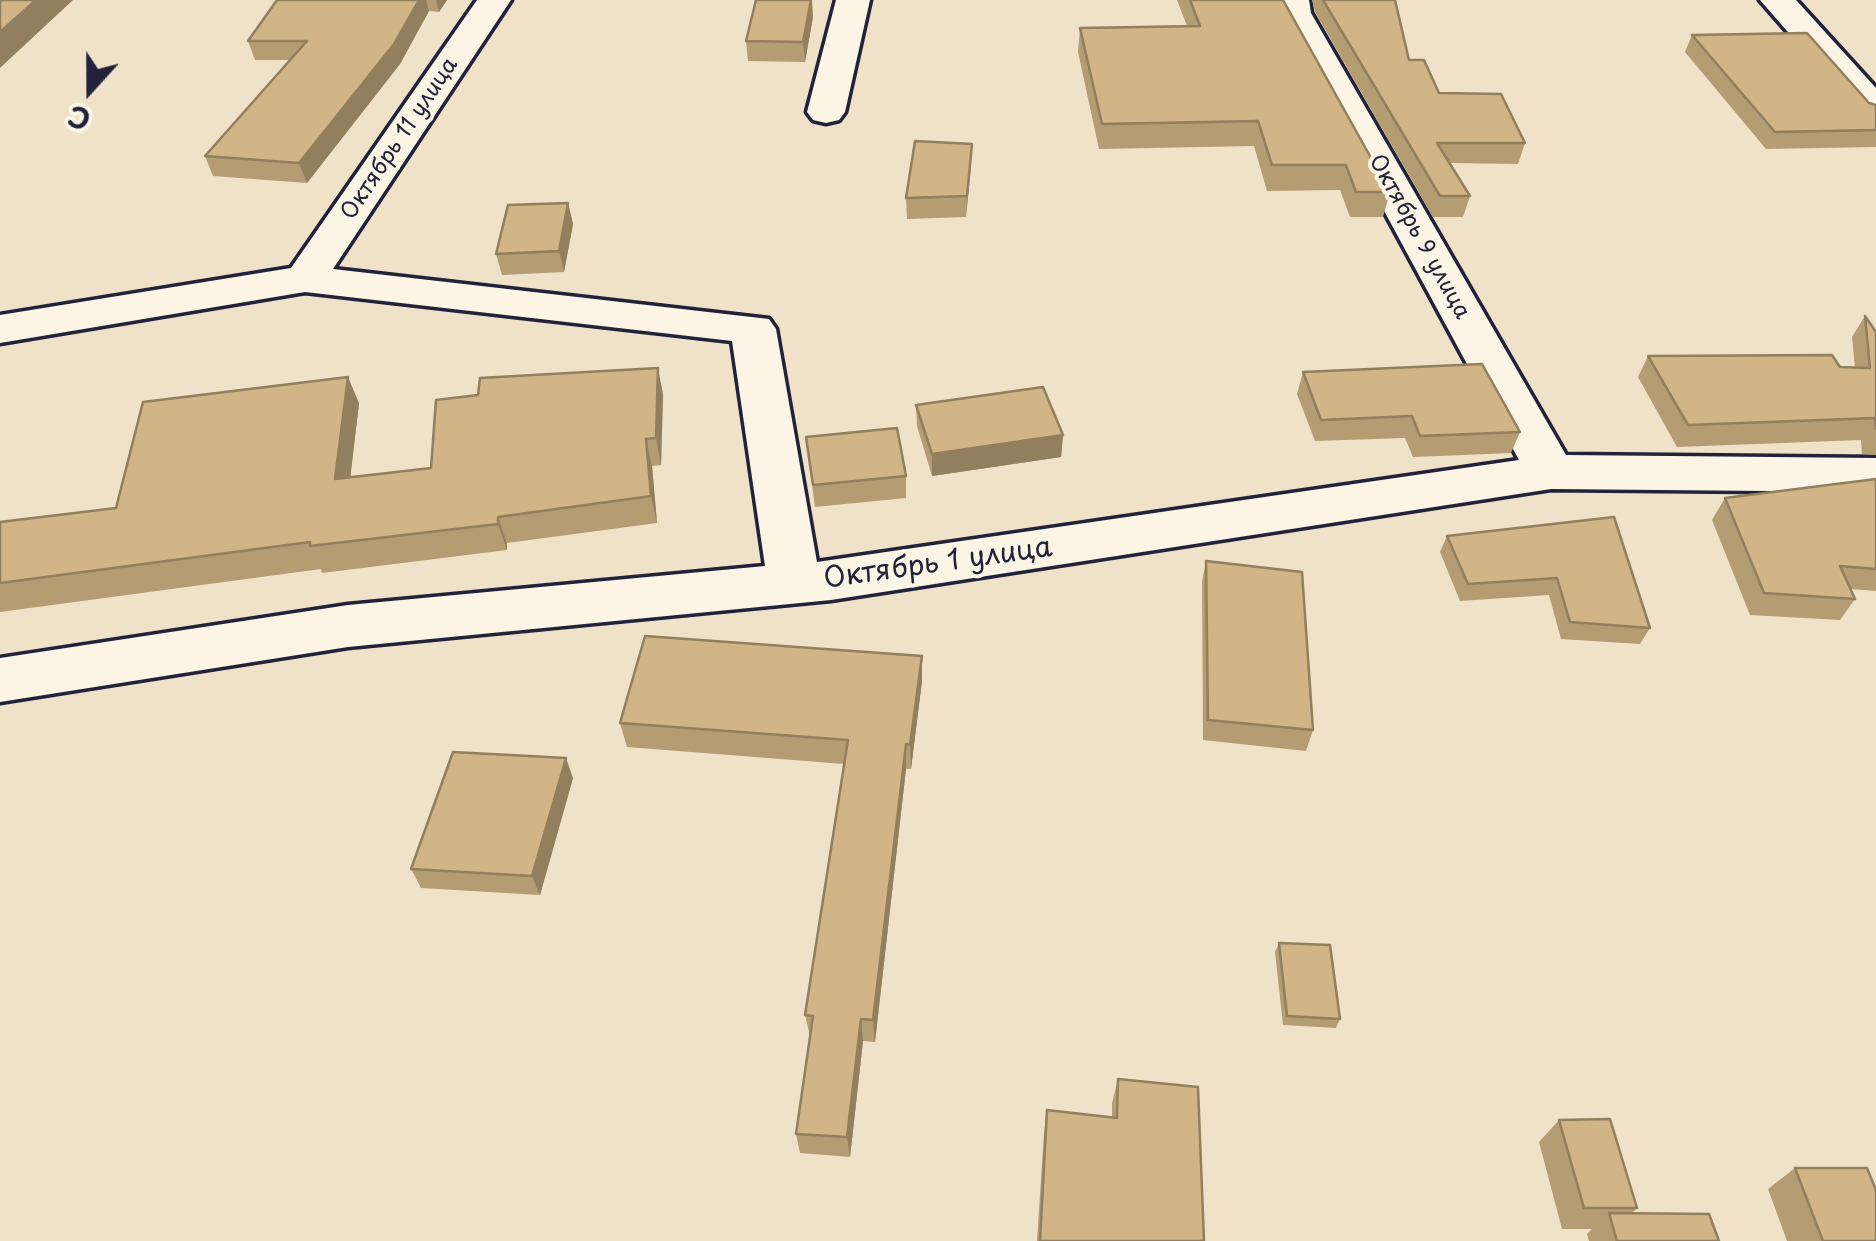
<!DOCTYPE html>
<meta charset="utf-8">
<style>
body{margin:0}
#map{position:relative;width:1876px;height:1241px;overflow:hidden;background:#efe2c8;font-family:"Playpen Sans",sans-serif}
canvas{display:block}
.north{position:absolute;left:40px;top:40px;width:100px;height:100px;-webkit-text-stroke:8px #fcf5e5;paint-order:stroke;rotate:201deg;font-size:28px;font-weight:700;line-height:40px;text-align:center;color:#22223b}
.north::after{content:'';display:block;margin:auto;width:35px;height:45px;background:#22223b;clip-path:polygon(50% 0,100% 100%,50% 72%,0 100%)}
</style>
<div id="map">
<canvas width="1876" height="1241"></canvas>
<div class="north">С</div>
</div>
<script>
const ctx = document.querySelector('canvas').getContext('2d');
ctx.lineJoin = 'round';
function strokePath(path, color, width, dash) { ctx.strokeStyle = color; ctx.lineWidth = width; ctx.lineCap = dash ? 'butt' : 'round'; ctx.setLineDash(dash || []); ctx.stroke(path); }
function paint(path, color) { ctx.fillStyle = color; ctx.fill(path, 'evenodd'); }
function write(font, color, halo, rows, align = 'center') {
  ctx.font = font + ' "Playpen Sans",sans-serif'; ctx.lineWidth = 8; ctx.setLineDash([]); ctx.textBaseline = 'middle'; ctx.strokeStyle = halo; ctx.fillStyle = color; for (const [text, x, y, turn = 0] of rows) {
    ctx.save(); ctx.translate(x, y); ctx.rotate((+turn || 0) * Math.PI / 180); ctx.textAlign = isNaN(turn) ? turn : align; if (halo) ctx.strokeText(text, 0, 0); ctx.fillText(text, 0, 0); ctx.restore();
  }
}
const minor = new Path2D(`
 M 477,0 L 511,0 L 333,269 L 769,319 L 776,329 L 817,562 L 1519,460 L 1277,13 L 1275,0 L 1309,0 L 1311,13 L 1566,455 L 1876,458 L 1876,492 L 1551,489 L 831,600 L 348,647 L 0,702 L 0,658 L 348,605 L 765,566 L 732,341 L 305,292 L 0,343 L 0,315 L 291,268 Z
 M 836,0 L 870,0 L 845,112 L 839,120 L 826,123 L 813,120 L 807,112 Z
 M 1760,0 L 1796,0 L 1876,88 L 1876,121 L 1863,118 Z`);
strokePath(minor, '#22223b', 7);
paint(minor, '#fcf5e5');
paint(new Path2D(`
 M 277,0 L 447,0 L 439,12 L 429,11 L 400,64 L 307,183 L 213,176 L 205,156 L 290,60 L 255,60 L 248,41 Z
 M 1177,0 L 1283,0 L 1390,192 L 1383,217 L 1350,217 L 1340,190 L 1267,191 L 1254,146 L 1099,149 L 1078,52 L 1080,28 L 1187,26 Z
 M 1312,0 L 1395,0 L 1409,60 L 1439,93 L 1525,143 L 1518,164 L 1450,163 L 1470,196 L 1463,217 L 1433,217 L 1315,12 Z
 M 813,17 L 805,62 L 748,61 L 746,41 Z
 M 1692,35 L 1876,105 L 1876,147 L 1766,149 L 1685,52 Z
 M 971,164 L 966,217 L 907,219 L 906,198 Z
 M 568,203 L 573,224 L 564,272 L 502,275 L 496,254 Z
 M 1865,316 L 1876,332 L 1876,455 L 1862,454 L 1861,440 L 1677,447 L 1638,377 L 1648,356 L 1855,368 L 1852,337 Z
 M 1303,372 L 1520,432 L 1511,453 L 1413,457 L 1405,438 L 1315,441 L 1297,394 Z
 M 663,394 L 661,465 L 652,466 L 657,523 L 507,543 L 507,550 L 322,573 L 321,569 L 0,612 L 0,522 L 116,508 L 359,403 L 350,478 L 431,468 Z
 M 916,405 L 1063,435 L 1061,457 L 932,476 L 917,426 Z
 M 806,437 L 906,476 L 906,498 L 815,507 Z
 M 1876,479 L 1876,591 L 1851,589 L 1855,599 L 1840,620 L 1750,615 L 1712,520 L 1725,498 Z
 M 1614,517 L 1650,628 L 1640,644 L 1561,639 L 1549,595 L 1460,601 L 1440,552 L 1447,536 Z
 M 1206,561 L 1313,730 L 1306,751 L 1203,740 L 1202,582 Z
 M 922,656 L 922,681 L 911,769 L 906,769 L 875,1042 L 863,1041 L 850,1157 L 800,1153 L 796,1134 L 810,1036 L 805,1015 L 844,764 L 627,747 L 620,723 Z
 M 573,778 L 540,895 L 421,888 L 411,869 Z
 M 1279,943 L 1340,1019 L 1336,1028 L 1283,1025 L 1275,952 Z
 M 1118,1079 L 1204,1241 L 1037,1241 L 1044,1133 L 1047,1110 L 1112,1117 L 1112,1103 Z
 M 1559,1120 L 1637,1208 L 1631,1214 L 1719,1241 L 1589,1241 L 1587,1234 L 1592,1229 L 1562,1229 L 1539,1142 Z
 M 1795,1168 L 1876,1241 L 1787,1241 L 1768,1189 Z`), '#b49c73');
paint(new Path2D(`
 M 36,0 L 73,0 L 0,68 L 0,32 Z
 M 419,0 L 426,0 L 429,11 L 400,64 L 307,183 L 299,163 Z
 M 436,0 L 447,0 L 439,12 Z
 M 812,0 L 813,17 L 805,62 L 803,42 Z
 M 972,144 L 971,164 L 966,217 L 967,196 Z
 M 568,203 L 573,224 L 564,272 L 559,251 Z
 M 658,368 L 663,394 L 661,465 L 656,438 Z
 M 348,377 L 359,403 L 347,506 L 335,479 Z
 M 1063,435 L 1061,457 L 932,476 L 932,454 Z
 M 646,439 L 652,466 L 657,523 L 651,496 Z
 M 498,517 L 507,543 L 507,550 L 498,524 Z
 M 922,656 L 922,681 L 911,769 L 910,745 Z
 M 906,744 L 906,769 L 875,1042 L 873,1020 Z
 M 566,758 L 573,778 L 540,895 L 532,876 Z
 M 861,1019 L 863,1041 L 850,1157 L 847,1137 Z`), '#927f5e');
const building = new Path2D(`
 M 0,0 L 36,0 L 0,32 Z
 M 277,0 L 419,0 L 394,44 L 299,163 L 205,156 L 307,41 L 248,41 Z
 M 756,0 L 811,0 L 803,42 L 746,41 Z
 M 1190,0 L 1283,0 L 1390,192 L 1356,192 L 1346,165 L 1272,165 L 1258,121 L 1102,124 L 1080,28 L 1200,26 Z
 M 1323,0 L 1395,0 L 1409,60 L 1424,60 L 1439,93 L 1501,94 L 1525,143 L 1437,143 L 1470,196 L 1440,196 Z
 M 1807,33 L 1869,103 L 1876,105 L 1876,130 L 1775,132 L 1692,35 Z
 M 915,141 L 972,144 L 967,196 L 906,198 Z
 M 568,203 L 559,251 L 496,254 L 508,205 Z
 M 1865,316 L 1876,332 L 1876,429 L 1875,418 L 1688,425 L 1648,356 L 1832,355 L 1840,367 L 1870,368 Z
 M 1482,364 L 1520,432 L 1420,436 L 1412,416 L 1321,420 L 1303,372 Z
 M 658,368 L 656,438 L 646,439 L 651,496 L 498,517 L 498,524 L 310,546 L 310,542 L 0,583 L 0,522 L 116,508 L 143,402 L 348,377 L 335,479 L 431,468 L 436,400 L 478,395 L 480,378 Z
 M 1043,387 L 1063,435 L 932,454 L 916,405 Z
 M 897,428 L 906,476 L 813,485 L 806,437 Z
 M 1876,479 L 1876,569 L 1840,566 L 1855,599 L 1764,593 L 1725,498 Z
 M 1614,517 L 1650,628 L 1570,622 L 1557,578 L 1468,584 L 1447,536 Z
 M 1206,561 L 1302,572 L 1313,730 L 1208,720 Z
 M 645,636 L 922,656 L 910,745 L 906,744 L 873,1020 L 861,1019 L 847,1137 L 796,1134 L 813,1016 L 805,1015 L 848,740 L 620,723 Z
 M 453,752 L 566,758 L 532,876 L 411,869 Z
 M 1279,943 L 1330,945 L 1340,1019 L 1287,1016 Z
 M 1118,1079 L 1198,1087 L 1204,1241 L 1040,1241 L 1047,1110 L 1117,1118 Z
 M 1610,1119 L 1637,1208 L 1584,1208 L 1559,1120 Z
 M 1795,1168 L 1867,1168 L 1876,1190 L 1876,1241 L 1823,1241 Z
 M 1609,1213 L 1709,1214 L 1719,1241 L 1617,1241 Z`);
paint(building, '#d1b586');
strokePath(building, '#927f5e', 2.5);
write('22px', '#22223b', '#fcf5e5', [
 ["Октябрь 11 улица",400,139,-56],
 ["Октябрь 9 улица",1419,237,61]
]);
write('28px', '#22223b', '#fcf5e5', [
 ["Октябрь 1 улица",938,564,-8]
]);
</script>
